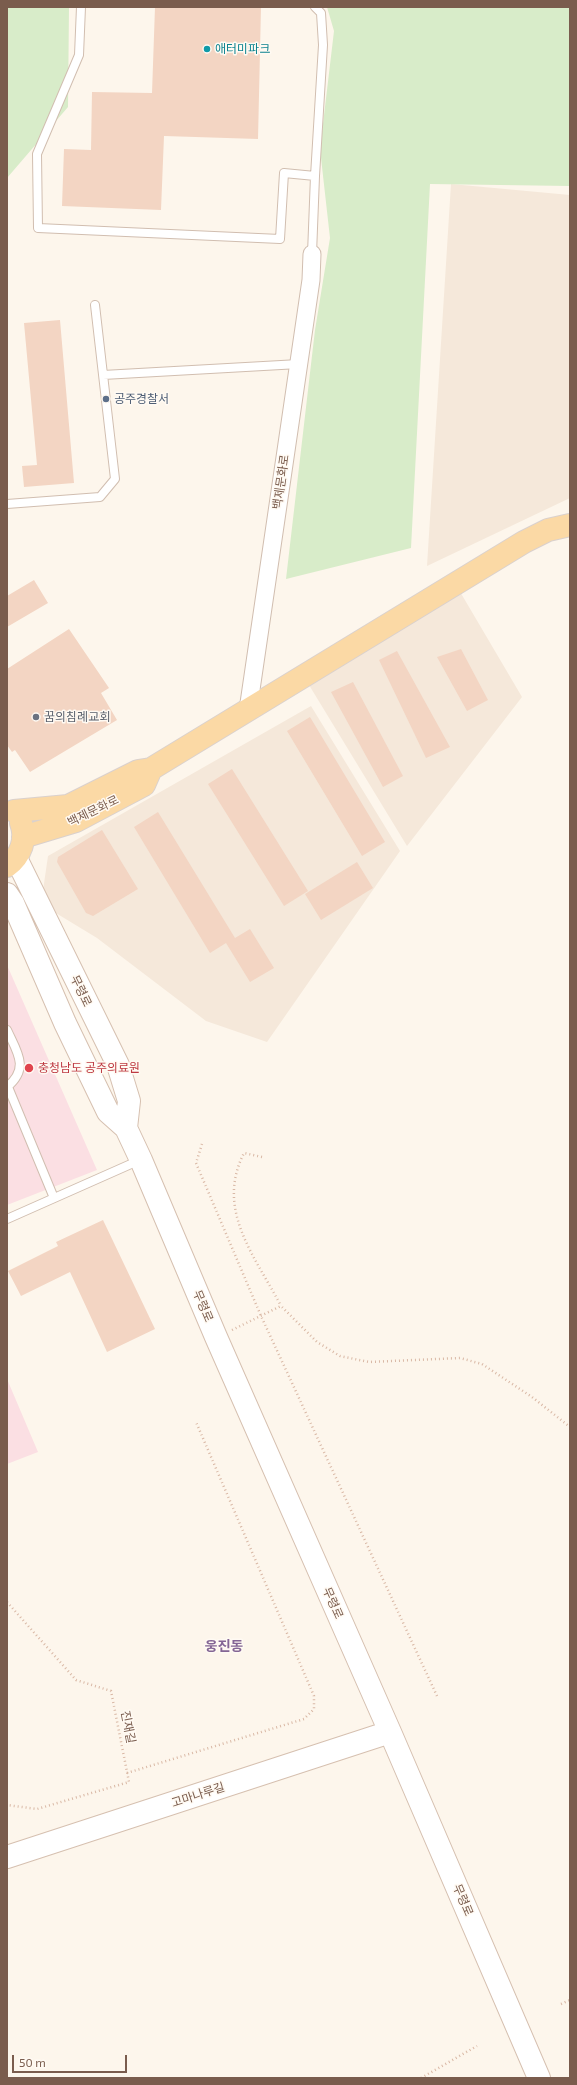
<!DOCTYPE html>
<meta charset="utf-8">
<style>
body{margin:0}
#map{position:relative;width:577px;height:2085px;overflow:hidden;background:#fdf6ec;font-family:"Exo 2",sans-serif}
canvas{display:block}
.frame{position:absolute;inset:0;border:8px solid #7a5c4d;pointer-events:none}
.scale{position:absolute;left:12px;top:2055px;width:115px;height:18px;box-sizing:border-box;border:2px solid #7a5c4d;border-top:0;padding-left:5px;font-size:12px;line-height:14px;white-space:nowrap;color:#7a5c4d;-webkit-text-stroke:3px #fffaf3;paint-order:stroke}
</style>
<div id="map">
<canvas width="577" height="2085"></canvas>
<div class="frame"></div>
<div class="scale">50 m</div>
</div>
<script>
const ctx = document.querySelector('canvas').getContext('2d');
ctx.lineJoin = 'round';
function paint(path, color) { ctx.fillStyle = color; ctx.fill(path, 'evenodd'); }
function strokePath(path, color, width, dash) { ctx.strokeStyle = color; ctx.lineWidth = width; ctx.lineCap = dash ? 'butt' : 'round'; ctx.setLineDash(dash || []); ctx.stroke(path); }
function write(font, color, halo, rows, align = 'center') {
  ctx.font = font + ' "Exo 2","Noto Sans KR",sans-serif'; ctx.lineWidth = 3; ctx.setLineDash([]); ctx.textBaseline = 'middle'; ctx.strokeStyle = halo; ctx.fillStyle = color; for (const [text, x, y, turn = 0] of rows) {
    ctx.save(); ctx.translate(x, y); ctx.rotate((+turn || 0) * Math.PI / 180); ctx.textAlign = isNaN(turn) ? turn : align; if (halo) ctx.strokeText(text, 0, 0); ctx.fillText(text, 0, 0); ctx.restore();
  }
}
paint(new Path2D(`
 M 451,184 L 570,195 L 570,498 L 427,566 Z
 M 459,590 L 522,697 L 407,846 L 309,685 Z
 M 311,706 L 400,851 L 267,1042 L 206,1021 L 97,938 L 41,904 L 48,856 Z`), '#f5e8da');
paint(new Path2D(`
 M 7,965 L 97,1170 L 7,1205 Z
 M 7,1379 L 38,1452 L 7,1464 Z`), '#fbdfe3');
paint(new Path2D(`
 M 7,7 L 69,7 L 68,107 L 7,178 Z
 M 327,7 L 570,7 L 570,186 L 430,184 L 411,548 L 286,579 L 315,330 L 330,238 L 320,149 L 334,31 Z`), '#d8ecc9');
paint(new Path2D(`
 M 155,7 L 261,7 L 258,139 L 164,136 L 161,210 L 62,206 L 64,149 L 91,150 L 92,92 L 152,93 Z
 M 60,320 L 74,483 L 24,487 L 22,466 L 37,465 L 24,323 Z
 M 34,580 L 48,603 L 7,627 L 7,596 Z
 M 69,629 L 109,688 L 101,693 L 117,720 L 30,772 L 15,750 L 12,752 L 7,745 L 7,669 Z
 M 461,649 L 488,700 L 467,711 L 437,657 Z
 M 397,651 L 450,747 L 426,758 L 379,660 Z
 M 353,682 L 403,776 L 383,787 L 331,692 Z
 M 310,717 L 385,842 L 362,856 L 287,731 Z
 M 232,769 L 308,891 L 284,906 L 208,784 Z
 M 158,812 L 235,938 L 250,929 L 274,968 L 250,982 L 226,943 L 210,953 L 134,827 Z
 M 102,830 L 138,889 L 93,916 L 86,913 L 57,862 L 58,857 Z
 M 357,862 L 373,888 L 321,920 L 305,894 Z
 M 103,1220 L 155,1329 L 107,1352 L 70,1272 L 21,1296 L 8,1271 L 58,1246 L 56,1242 Z`), '#f3d5c3');
const service = new Path2D(`
 M 81,7 L 79,55 L 37,154 L 38,228 L 280,239 L 284,173 L 315,176
 M 312,254 L 315,176 L 323,45 L 321,13 L 315,7
 M 103,375 L 299,364
 M 7,504 L 100,497 L 115,479 L 95,305
 M 7,1030 C 17,1052 30,1068 7,1087
 M 8,1087 L 54,1198
 M 7,1219 L 140,1160`);
const minor = new Path2D(`
 M 248,710 L 311,280 L 312,254`);
const secondary = new Path2D(`
 M 16,858 L 118,1065 L 129,1101 L 126,1128
 M 7,894 L 13,903 L 65,1023 L 108,1112 L 126,1128 L 141,1160 L 216,1337 L 390,1732 L 539,2078
 M 7,1857 L 390,1732`);
const primary = new Path2D(`
 M 14,811 L 68,806 L 138,771 L 151,769 L 524,542 L 548,530 L 570,525
 M 23,837 L 76,821 L 144,785 L 151,769
 M 7,866 C 21,856 27,839 21,823`);
strokePath(service, '#d1beb0', 10);
strokePath(minor, '#d1beb0', 19);
strokePath(secondary, '#d6c0b0', 24);
strokePath(primary, '#dad1cd', 24);
strokePath(new Path2D(`
 M 202,1144 L 196,1163 L 261,1316 L 437,1696
 M 262,1157 L 244,1153 C 215,1210 255,1256 281,1306
 M 232,1330 L 281,1306 L 317,1342 L 340,1356 L 369,1362 L 460,1358 L 482,1364 L 532,1397 L 570,1427
 M 7,1602 L 76,1680 L 111,1691 L 129,1782 L 37,1809 L 7,1805
 M 127,1773 L 304,1719 L 314,1709 L 314,1696 L 196,1422
 M 561,2004 L 570,2000
 M 421,2078 L 477,2046`), '#d9b8a5', 2.5, [1, 3]);
strokePath(service, '#fff', 8);
strokePath(minor, '#fff', 17);
strokePath(secondary, '#fff', 22);
strokePath(primary, '#fbd9a5', 22);
for (const [x, y, r, color] of [
 [207,49,4,"#0f9aa8"],
 [106,399,4,"#5c6f8a"],
 [36,717,4,"#6b7280"],
 [29,1068,5,"#e0444e"]
]) { const dot = new Path2D(); dot.arc(x, y, r, 0, 2 * Math.PI); ctx.fillStyle = color; ctx.fill(dot); strokePath(dot, '#fffaf3', 1.5); }
write('12px', '#0d838f', '#fffaf3', [
 ["애터미파크",215,49]
], 'left');
write('12px', '#4e5e75', '#fffaf3', [
 ["공주경찰서",114,399]
], 'left');
write('12px', '#7a5c4d', '#fffaf3', [
 ["백제문화로",281,482,-82],
 ["백제문화로",93,811,-26],
 ["무령로",81,991,64],
 ["무령로",203,1306,67],
 ["무령로",333,1603,66],
 ["진재길",128,1727,79],
 ["고마나루길",198,1795,-18],
 ["무령로",463,1900,67]
]);
write('12px', '#5b616d', '#fffaf3', [
 ["꿈의침례교회",44,717]
], 'left');
write('12px', '#be3a42', '#fffaf3', [
 ["충청남도 공주의료원",38,1068]
], 'left');
write('bold 14px', '#846695', '#fffaf3', [
 ["웅진동",224,1646]
]);
</script>
